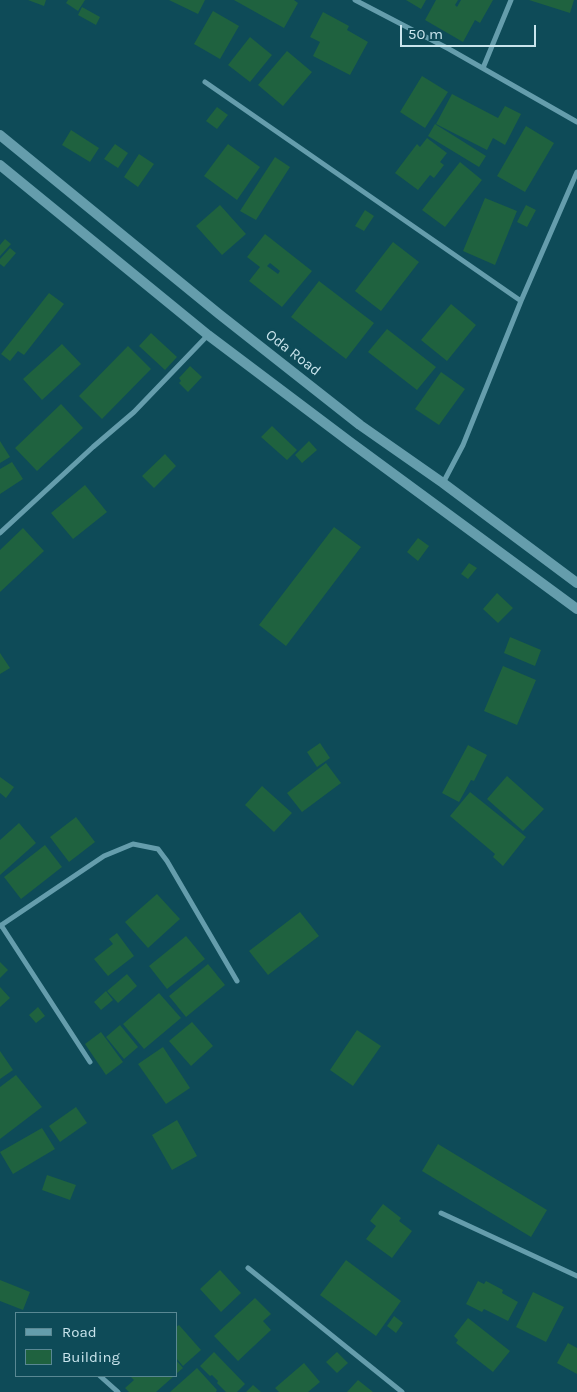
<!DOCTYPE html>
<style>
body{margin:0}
#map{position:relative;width:577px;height:1392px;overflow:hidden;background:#0e4b58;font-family:Karla,sans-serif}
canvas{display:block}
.legend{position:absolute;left:15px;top:1312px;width:162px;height:65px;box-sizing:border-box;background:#0e4b58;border:1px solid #598893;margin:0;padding:6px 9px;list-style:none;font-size:15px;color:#c9e4ec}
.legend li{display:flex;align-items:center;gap:10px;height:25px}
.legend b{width:25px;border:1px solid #598893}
.scale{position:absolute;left:400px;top:25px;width:136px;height:22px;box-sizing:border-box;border:2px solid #c9e4ec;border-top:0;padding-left:6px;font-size:15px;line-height:18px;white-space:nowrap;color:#c9e4ec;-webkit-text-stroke:4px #0e4b58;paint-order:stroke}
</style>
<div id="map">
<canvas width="577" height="1392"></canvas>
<ul class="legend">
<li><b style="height:6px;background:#659dac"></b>Road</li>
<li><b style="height:14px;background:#1f623f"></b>Building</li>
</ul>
<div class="scale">50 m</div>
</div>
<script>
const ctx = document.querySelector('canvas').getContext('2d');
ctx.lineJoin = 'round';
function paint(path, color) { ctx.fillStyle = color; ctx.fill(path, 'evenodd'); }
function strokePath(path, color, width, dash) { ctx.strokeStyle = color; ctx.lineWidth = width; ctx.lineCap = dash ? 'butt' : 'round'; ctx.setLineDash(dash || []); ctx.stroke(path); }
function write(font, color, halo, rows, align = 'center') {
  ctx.font = font + ' Karla,sans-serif'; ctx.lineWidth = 5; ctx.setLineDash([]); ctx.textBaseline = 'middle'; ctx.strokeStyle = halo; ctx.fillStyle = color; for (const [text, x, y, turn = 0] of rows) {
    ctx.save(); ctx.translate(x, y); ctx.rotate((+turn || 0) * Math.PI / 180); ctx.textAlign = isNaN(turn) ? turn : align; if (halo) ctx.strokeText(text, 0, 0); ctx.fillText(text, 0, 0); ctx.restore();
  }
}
paint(new Path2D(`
 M 28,0 L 46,0 L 44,6 Z
 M 68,0 L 85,0 L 78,11 L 66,3 Z
 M 169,0 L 205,0 L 198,14 Z
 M 234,0 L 294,0 L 298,3 L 284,28 Z
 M 406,0 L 426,0 L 421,9 Z
 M 436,0 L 458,0 L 455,5 L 457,7 L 461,0 L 493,0 L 480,23 L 475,20 L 463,42 L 425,20 Z
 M 529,0 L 574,0 L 570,13 Z
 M 82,7 L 100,17 L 96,25 L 78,15 Z
 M 213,11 L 239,26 L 220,59 L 194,44 Z
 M 323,12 L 349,26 L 347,30 L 368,42 L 350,75 L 313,56 L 320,42 L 310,37 Z
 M 250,37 L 272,55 L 250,82 L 228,65 Z
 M 287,51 L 312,72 L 283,106 L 258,85 Z
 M 422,76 L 448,92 L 425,128 L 400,112 Z
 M 452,94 L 498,118 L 505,106 L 521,114 L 505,145 L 493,138 L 487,150 L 436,124 Z
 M 217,107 L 228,115 L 217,129 L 206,121 Z
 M 435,124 L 486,156 L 479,167 L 428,136 Z
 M 526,126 L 554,143 L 525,192 L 497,176 Z
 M 71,130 L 99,148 L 90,162 L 62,145 Z
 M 427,138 L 447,153 L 440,162 L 444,165 L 434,178 L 430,175 L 418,190 L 395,173 L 417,144 L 420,147 Z
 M 115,144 L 128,153 L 118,168 L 104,159 Z
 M 228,144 L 260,167 L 237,200 L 204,176 Z
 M 139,154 L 154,164 L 138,187 L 124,177 Z
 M 275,157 L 290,167 L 256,220 L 240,211 Z
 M 460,162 L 482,180 L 445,227 L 422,210 Z
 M 485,198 L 517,211 L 495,265 L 463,251 Z
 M 220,205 L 246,234 L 222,255 L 196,226 Z
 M 526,205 L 536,210 L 527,227 L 517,222 Z
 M 365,210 L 374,216 L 364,231 L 355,226 Z
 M 265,234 L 312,271 L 282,307 L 249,281 L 260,267 L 247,257 ZM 270,263 L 280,271 L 278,274 L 267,266 Z
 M 5,239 L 11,244 L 0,256 L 0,245 Z
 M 393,242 L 419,262 L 381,311 L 355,291 Z
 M 10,248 L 16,253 L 4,267 L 0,264 L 0,259 Z
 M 319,281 L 374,323 L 346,359 L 291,317 Z
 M 49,293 L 64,304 L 24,355 L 18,351 L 10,361 L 1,354 Z
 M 451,304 L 476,325 L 447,361 L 421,340 Z
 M 387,329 L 436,367 L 417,390 L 368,352 Z
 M 151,333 L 177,357 L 165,370 L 139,346 Z
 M 62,344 L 81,364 L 42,400 L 23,379 Z
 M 128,346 L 151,369 L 102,419 L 79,396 Z
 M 190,366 L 202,377 L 188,392 L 179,383 L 181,381 L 179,378 Z
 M 441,372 L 465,389 L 439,425 L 415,409 Z
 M 61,404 L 83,428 L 37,471 L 15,448 Z
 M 272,426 L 297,450 L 287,460 L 261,437 Z
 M 0,441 L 10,457 L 0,463 Z
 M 309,441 L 317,450 L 302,463 L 295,455 Z
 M 165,454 L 176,466 L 154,488 L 142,476 Z
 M 12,462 L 23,479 L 0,494 L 0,469 Z
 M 85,485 L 107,512 L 73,539 L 51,513 Z
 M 334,527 L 361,547 L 286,646 L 259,625 Z
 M 23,528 L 44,551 L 0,592 L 0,550 Z
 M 418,538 L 429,546 L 418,561 L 407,552 Z
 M 469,563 L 477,568 L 468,579 L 461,574 Z
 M 497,593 L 513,608 L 498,623 L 483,609 Z
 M 510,637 L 541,650 L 535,666 L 504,653 Z
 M 0,653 L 10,668 L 0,674 Z
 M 503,666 L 536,680 L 517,725 L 484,711 Z
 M 320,743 L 330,758 L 317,767 L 307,752 Z
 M 468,745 L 487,755 L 474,781 L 471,780 L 459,802 L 442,793 Z
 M 326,763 L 341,783 L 302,812 L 287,793 Z
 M 507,776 L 544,809 L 523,831 L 487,799 Z
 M 0,777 L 14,787 L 6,798 L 0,793 Z
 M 262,786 L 292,813 L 274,832 L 245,805 Z
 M 470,792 L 526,837 L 503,866 L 493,857 L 495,854 L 450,816 Z
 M 76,817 L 95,842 L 69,862 L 50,837 Z
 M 19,823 L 36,843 L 0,875 L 0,840 Z
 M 45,845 L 62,867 L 21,899 L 4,877 Z
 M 157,894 L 180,919 L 148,948 L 125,922 Z
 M 300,912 L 319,936 L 268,975 L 249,951 Z
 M 117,933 L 134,956 L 108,976 L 94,959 L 113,944 L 109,939 Z
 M 186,936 L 205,959 L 167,989 L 149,966 Z
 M 0,962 L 8,970 L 0,978 Z
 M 208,964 L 225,985 L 186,1017 L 169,996 Z
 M 127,974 L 137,986 L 118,1003 L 107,991 Z
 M 0,987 L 10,998 L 0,1007 Z
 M 106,991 L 113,1000 L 101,1010 L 94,1002 Z
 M 159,993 L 181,1018 L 144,1049 L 123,1024 Z
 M 38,1007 L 45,1016 L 36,1023 L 29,1015 Z
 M 192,1022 L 213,1046 L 191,1066 L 169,1041 Z
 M 120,1025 L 138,1047 L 124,1059 L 106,1037 Z
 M 357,1030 L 381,1046 L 353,1086 L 330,1070 Z
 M 101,1032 L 123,1062 L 106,1075 L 85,1044 Z
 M 163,1047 L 190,1088 L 166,1104 L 138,1064 Z
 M 0,1051 L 13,1070 L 0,1079 Z
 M 16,1075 L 42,1107 L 0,1139 L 0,1087 Z
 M 76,1107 L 87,1123 L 60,1142 L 49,1126 Z
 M 177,1120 L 197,1156 L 172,1170 L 152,1135 Z
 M 42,1128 L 55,1149 L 13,1174 L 0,1152 Z
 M 438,1144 L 547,1210 L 531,1237 L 422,1171 Z
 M 47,1175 L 76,1185 L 70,1200 L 42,1190 Z
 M 383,1204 L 401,1218 L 399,1221 L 412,1231 L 392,1258 L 366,1239 L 376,1226 L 370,1221 Z
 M 346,1260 L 401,1301 L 376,1336 L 320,1295 Z
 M 220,1270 L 241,1293 L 221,1312 L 200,1289 Z
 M 0,1280 L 30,1292 L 23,1310 L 0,1301 Z
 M 478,1281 L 484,1284 L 486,1281 L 503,1290 L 502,1293 L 518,1302 L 508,1321 L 484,1309 L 482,1312 L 466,1304 Z
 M 533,1292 L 564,1307 L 546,1342 L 516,1327 Z
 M 255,1298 L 271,1314 L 263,1321 L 271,1330 L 238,1361 L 214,1336 Z
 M 394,1316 L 403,1323 L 396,1333 L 387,1326 Z
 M 468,1318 L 510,1351 L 493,1372 L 456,1343 L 458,1340 L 454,1336 Z
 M 179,1325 L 201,1350 L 183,1366 L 176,1358 L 176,1327 Z
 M 568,1343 L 577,1348 L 577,1374 L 557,1363 Z
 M 214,1352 L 245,1384 L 237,1392 L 226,1392 L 217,1383 L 218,1381 L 212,1375 L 210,1376 L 200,1366 Z
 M 337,1352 L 348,1363 L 337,1373 L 326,1362 Z
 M 176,1360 L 183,1368 L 176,1374 Z
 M 304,1363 L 320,1382 L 308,1392 L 279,1392 L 275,1388 Z
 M 197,1368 L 217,1390 L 216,1392 L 170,1392 Z
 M 130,1376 L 174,1376 L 156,1392 L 129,1392 L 125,1388 L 134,1380 Z
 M 358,1380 L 373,1392 L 347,1392 Z
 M 253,1385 L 261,1392 L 246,1392 Z`), '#1f623f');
strokePath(new Path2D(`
 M 355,0 L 449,49 L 577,122
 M 483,68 L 511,0
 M 205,82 L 521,301
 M 443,483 L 463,445 L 521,301 L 577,172
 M 0,533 L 93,447 L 134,412 L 208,335
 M 1,925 L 90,1062
 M 0,926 L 104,856 L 133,844 L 158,849 L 167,861 L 237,981
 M 441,1213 L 577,1276
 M 248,1268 L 402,1392
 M 100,1376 L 118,1392`), '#659dac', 5);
strokePath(new Path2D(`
 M 0,135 L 219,314 L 360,425 L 443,483 L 577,583
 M 0,165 L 208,335 L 350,442 L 577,609`), '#659dac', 10);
write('15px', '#c9e4ec', '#0e4b58', [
 ["Oda Road",293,353,38]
]);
</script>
